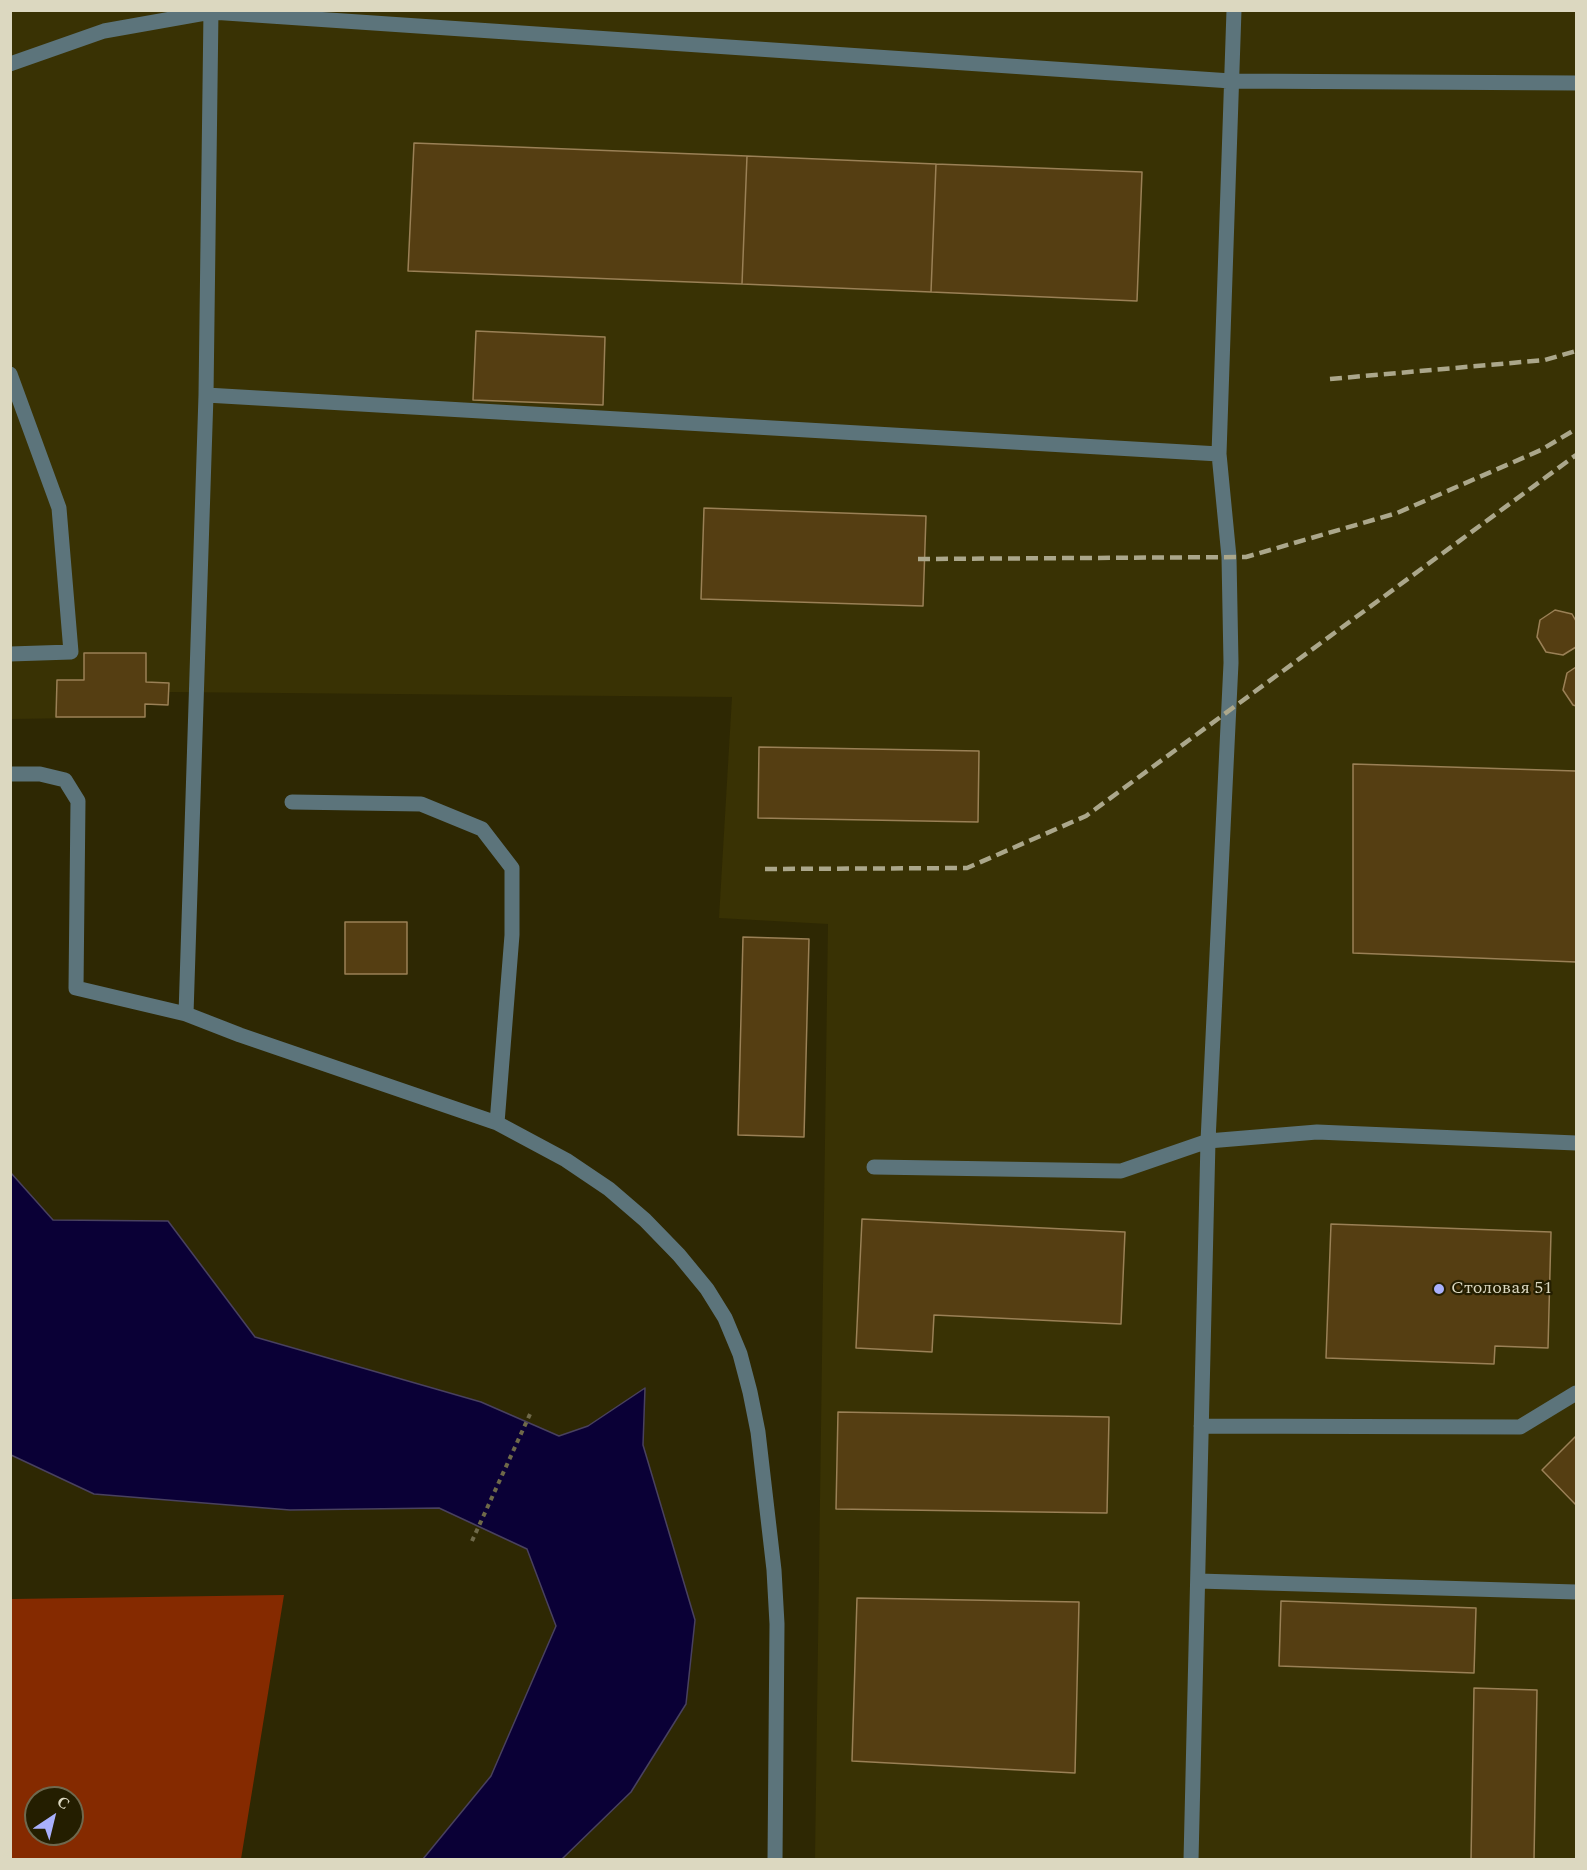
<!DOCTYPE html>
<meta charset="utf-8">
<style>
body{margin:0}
#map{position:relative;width:1587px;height:1870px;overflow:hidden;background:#2e2803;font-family:Spectral,serif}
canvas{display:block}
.frame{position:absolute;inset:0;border:12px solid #dcd8c0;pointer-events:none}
.north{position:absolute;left:24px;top:1786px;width:60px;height:60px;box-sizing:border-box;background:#241e00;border:2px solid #6e684d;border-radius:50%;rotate:35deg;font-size:16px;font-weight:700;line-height:24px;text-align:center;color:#dcd8c0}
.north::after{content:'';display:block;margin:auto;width:21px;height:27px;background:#a9b0fc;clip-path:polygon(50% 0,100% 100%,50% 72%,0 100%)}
</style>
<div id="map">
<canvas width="1587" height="1870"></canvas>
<div class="frame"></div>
<div class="north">С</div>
</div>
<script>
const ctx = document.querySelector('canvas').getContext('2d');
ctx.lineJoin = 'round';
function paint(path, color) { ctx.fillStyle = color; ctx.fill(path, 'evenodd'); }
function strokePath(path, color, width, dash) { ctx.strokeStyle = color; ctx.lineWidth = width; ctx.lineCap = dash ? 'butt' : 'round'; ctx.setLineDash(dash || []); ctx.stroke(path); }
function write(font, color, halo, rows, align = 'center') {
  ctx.font = font + ' Spectral,serif'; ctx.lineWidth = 4.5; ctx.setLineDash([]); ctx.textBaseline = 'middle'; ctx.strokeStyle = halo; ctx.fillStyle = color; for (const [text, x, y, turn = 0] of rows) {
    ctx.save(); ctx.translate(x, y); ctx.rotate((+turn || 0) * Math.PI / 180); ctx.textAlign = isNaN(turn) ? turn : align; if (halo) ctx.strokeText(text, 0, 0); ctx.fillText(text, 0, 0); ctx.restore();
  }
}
paint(new Path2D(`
 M 10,11 L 1576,11 L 1576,1859 L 815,1859 L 828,924 L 719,918 L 732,697 L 169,692 L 168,705 L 145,704 L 145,717 L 11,719 Z`), '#393204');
paint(new Path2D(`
 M 284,1595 L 241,1859 L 11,1859 L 11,1599 ZM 36,1798 L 72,1798 L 72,1834 L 36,1834 Z`), '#852a00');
const water = new Path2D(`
 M 11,1173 L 53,1220 L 168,1221 L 255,1337 L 481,1402 L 559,1436 L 588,1426 L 645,1388 L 643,1445 L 695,1620 L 686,1704 L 631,1792 L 562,1859 L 423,1859 L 491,1776 L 556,1626 L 527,1549 L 439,1508 L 290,1510 L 94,1494 L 11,1455 Z`);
paint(water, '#0a0036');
strokePath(water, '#49415f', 1.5);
const building = new Path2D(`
 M 414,143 L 747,156 L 742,284 L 408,271 Z
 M 747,156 L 936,164 L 931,292 L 742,284 Z
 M 936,164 L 1142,172 L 1137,301 L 931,292 Z
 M 476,331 L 605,337 L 603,405 L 473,400 Z
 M 704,508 L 926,516 L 923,606 L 701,599 Z
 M 1555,610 L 1572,614 L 1576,621 L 1576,647 L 1563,655 L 1546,652 L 1537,637 L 1540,620 Z
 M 84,653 L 146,653 L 146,682 L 169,683 L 168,705 L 145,704 L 145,717 L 56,717 L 57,680 L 84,680 Z
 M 1576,667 L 1576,706 L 1573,705 L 1563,690 L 1567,673 Z
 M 759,747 L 979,751 L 978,822 L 758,818 Z
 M 1353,764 L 1576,771 L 1576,962 L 1353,953 Z
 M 345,922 L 407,922 L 407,974 L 345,974 Z
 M 743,937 L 809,939 L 804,1137 L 738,1135 Z
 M 862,1219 L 1125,1232 L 1121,1324 L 934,1315 L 932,1352 L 856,1348 Z
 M 1331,1224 L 1551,1232 L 1548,1348 L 1495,1346 L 1494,1364 L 1326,1358 Z
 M 838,1412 L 1109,1417 L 1107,1513 L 836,1509 Z
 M 1576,1436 L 1576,1505 L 1542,1470 Z
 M 857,1598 L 1079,1602 L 1075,1773 L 852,1761 Z
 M 1281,1601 L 1476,1608 L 1474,1673 L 1279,1666 Z
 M 1474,1688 L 1537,1690 L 1534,1860 L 1471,1860 Z`);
paint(building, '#553e12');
strokePath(building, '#9a8056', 1.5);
strokePath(new Path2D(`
 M 472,1541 L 531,1412`), '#6f6949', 4, [4.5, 4.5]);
strokePath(new Path2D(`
 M 10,64 L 104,31 L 211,12 L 1231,81 L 1576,83
 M 10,374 L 59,508 L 71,652 L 10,654
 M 206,395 L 1219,454
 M 10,774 L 40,774 L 65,780 L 78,801 L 76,988 L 186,1014 L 240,1035 L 497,1123 L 566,1160 L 609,1189 L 645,1220 L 679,1255 L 707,1289 L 725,1318 L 740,1354 L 750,1392 L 758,1432 L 774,1570 L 777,1624 L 775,1860
 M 292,802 L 421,804 L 482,829 L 512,868 L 512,935 L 497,1123
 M 186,1014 L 206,395 L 211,10
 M 874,1167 L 1121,1171 L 1208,1141 L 1317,1132 L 1576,1143
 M 1201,1426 L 1520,1427 L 1576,1393
 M 1198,1581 L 1576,1592
 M 1191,1860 L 1208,1141 L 1231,663 L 1229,557 L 1219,454 L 1234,10`), '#5c747b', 15);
strokePath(new Path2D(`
 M 1330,379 L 1545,360 L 1576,351
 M 918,559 L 1246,557 L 1397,513 L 1541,450 L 1576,429
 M 765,869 L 967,868 L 1086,816 L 1576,455`), '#aba78b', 4.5, [12, 6]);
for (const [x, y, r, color] of [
 [1439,1289,6,"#a9b0fc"]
]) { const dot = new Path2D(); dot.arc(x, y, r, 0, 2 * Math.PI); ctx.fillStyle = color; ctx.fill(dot); strokePath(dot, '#241e00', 2); }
write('18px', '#dcd8c0', '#241e00', [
 ["Столовая 51",1451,1289]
], 'left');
</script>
